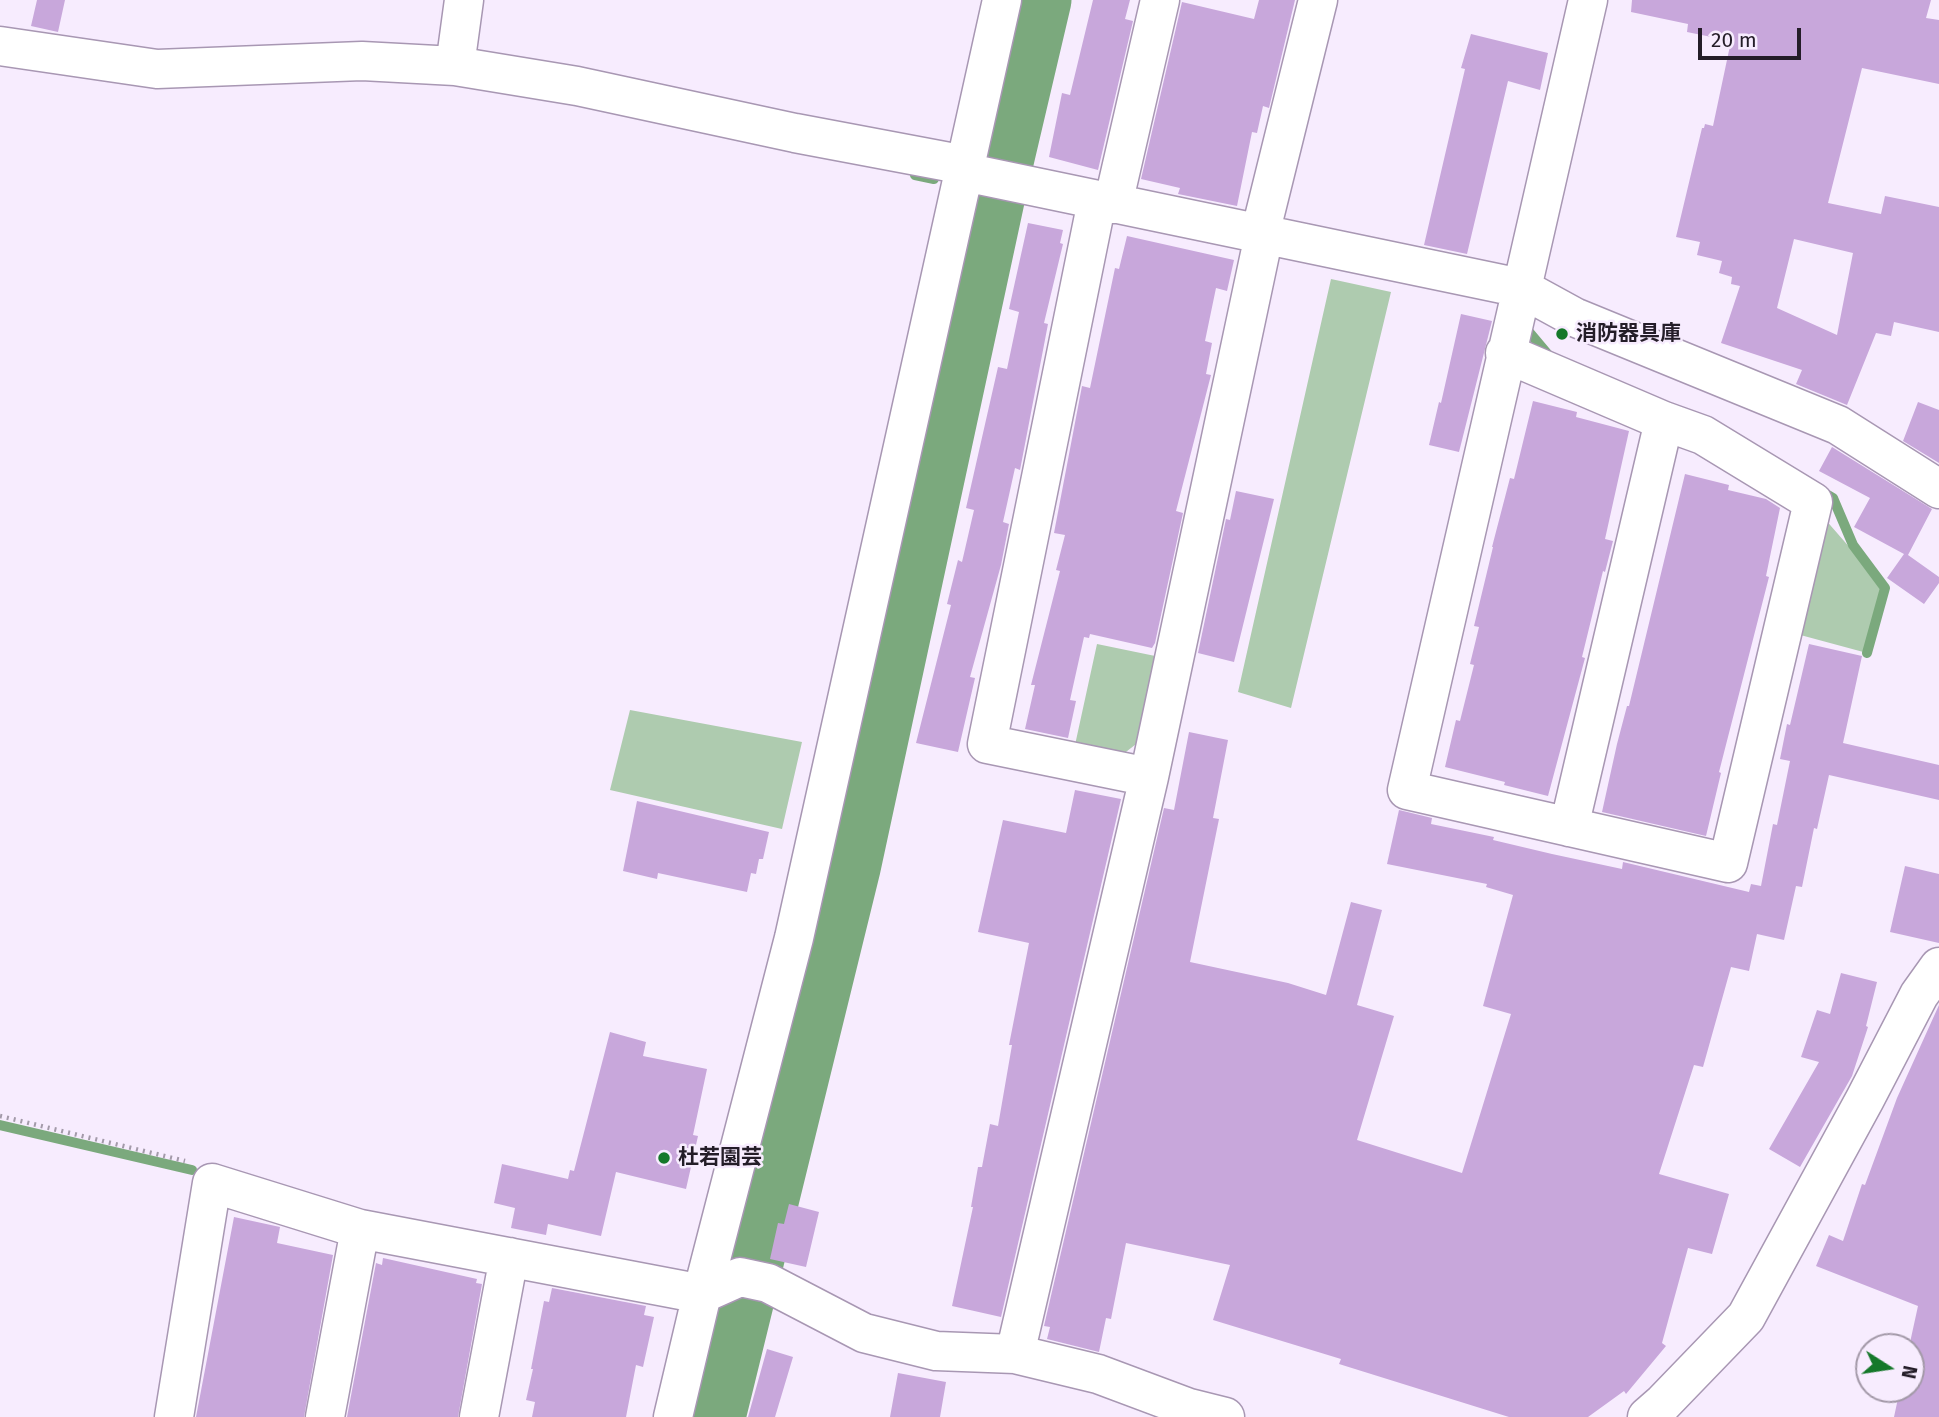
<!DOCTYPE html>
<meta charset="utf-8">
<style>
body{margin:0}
#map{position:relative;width:1939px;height:1417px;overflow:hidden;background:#f7ecfe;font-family:"Fira Sans",sans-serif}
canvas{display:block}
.north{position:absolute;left:1855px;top:1333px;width:70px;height:70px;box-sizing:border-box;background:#f7ecfe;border:2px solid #a399a8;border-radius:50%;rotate:102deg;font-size:19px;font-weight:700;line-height:28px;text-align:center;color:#241d28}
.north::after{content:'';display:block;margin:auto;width:24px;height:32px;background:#15782a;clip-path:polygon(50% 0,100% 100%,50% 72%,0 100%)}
.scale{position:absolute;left:1698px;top:28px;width:103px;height:32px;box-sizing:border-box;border:4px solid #241d28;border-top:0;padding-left:9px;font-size:21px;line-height:24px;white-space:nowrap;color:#241d28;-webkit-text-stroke:5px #f7ecfe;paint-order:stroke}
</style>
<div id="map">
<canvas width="1939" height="1417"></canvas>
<div class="north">N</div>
<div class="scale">20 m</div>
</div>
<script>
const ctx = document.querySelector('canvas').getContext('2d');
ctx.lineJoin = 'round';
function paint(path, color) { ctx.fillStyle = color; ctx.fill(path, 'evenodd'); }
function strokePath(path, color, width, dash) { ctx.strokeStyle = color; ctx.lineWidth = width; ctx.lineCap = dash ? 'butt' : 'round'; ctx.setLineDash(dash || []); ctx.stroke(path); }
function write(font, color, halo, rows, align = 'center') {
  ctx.font = font + ' "Fira Sans","Noto Sans JP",sans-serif'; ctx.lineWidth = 5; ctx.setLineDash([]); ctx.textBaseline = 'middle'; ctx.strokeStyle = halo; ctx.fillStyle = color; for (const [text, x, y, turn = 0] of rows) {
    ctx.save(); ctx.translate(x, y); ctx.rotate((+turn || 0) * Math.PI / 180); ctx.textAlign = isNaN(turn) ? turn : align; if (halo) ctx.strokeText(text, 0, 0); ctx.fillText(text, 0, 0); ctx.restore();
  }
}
paint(new Path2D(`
 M 1331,279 L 1391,292 L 1291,708 L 1238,692 Z
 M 1824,518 L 1885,588 L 1867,653 L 1793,633 Z
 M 1097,644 L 1160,657 L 1140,741 L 1122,755 L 1075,745 Z
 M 630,710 L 802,742 L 782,829 L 610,790 Z`), '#aecbaf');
strokePath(new Path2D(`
 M 915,175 L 934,179
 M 1529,332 L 1550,357
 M 1821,491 L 1833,498 L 1853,545 L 1885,588 L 1867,653
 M 0,1125 L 192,1170`), '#7ba97d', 10);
strokePath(new Path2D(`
 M 715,1417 L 850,868 L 994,200 L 1041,0`), '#7ba97d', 61);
paint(new Path2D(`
 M 37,0 L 65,0 L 58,32 L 31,26 Z
 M 1093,0 L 1130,0 L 1125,19 L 1133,21 L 1098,170 L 1049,157 L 1062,93 L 1070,95 Z
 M 1259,0 L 1295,0 L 1269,108 L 1263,106 L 1257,133 L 1252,132 L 1237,206 L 1178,194 L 1180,188 L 1141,179 L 1182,2 L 1254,19 Z
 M 1632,0 L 1931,0 L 1926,18 L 1939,20 L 1939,84 L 1862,68 L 1828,203 L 1881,214 L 1885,196 L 1939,207 L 1939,332 L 1894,322 L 1891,336 L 1876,333 L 1847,405 L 1796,384 L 1802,370 L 1721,343 L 1740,286 L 1731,284 L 1732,277 L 1719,273 L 1722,261 L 1697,255 L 1700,242 L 1676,237 L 1702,128 L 1704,128 L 1705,124 L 1713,126 L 1731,41 L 1687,32 L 1688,24 L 1631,12 ZM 1794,239 L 1853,253 L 1837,335 L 1777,308 Z
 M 1471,34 L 1548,53 L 1540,90 L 1508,81 L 1467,254 L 1424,245 L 1465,69 L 1461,68 Z
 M 1028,223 L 1063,230 L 1060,243 L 1063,244 L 1044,323 L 1048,324 L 1020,470 L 1015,468 L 1003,522 L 1009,524 L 1001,565 L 970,677 L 975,678 L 958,752 L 916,743 L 951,605 L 947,604 L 958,560 L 962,562 L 974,510 L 966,508 L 998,367 L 1007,369 L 1019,312 L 1009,309 Z
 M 1127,236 L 1234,260 L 1227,291 L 1216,288 L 1205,341 L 1212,343 L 1206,374 L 1211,375 L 1176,511 L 1183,513 L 1155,643 L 1152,648 L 1090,634 L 1089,638 L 1084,637 L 1070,700 L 1076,701 L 1068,738 L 1025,729 L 1035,685 L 1031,685 L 1060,571 L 1056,570 L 1065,535 L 1054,533 L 1082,386 L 1090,388 L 1115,268 L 1119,269 Z
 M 1461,314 L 1492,321 L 1459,452 L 1429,445 L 1439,402 L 1441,403 Z
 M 1533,401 L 1577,412 L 1576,417 L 1629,431 L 1605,539 L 1613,541 L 1605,572 L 1603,571 L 1582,657 L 1585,658 L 1548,796 L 1504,785 L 1505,782 L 1445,767 L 1456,720 L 1460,721 L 1474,665 L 1470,664 L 1479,627 L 1474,626 L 1493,547 L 1492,547 L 1510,478 L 1514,479 Z
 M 1918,402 L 1939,410 L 1939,463 L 1903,441 Z
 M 1832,447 L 1932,509 L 1908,555 L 1939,577 L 1939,583 L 1924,604 L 1887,578 L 1904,554 L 1854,527 L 1870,498 L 1819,471 Z
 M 1685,474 L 1729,485 L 1728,490 L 1766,499 L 1780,508 L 1766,576 L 1769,577 L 1719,772 L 1721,773 L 1706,836 L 1602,812 L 1617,744 L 1627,706 L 1629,706 Z
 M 1236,491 L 1274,499 L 1234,662 L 1198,653 L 1226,519 L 1230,520 Z
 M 1809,644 L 1862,656 L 1843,743 L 1939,765 L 1939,800 L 1829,775 L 1817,829 L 1814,828 L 1802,887 L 1796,886 L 1784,940 L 1757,934 L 1749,971 L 1731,967 L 1703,1067 L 1694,1065 L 1659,1174 L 1729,1194 L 1712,1254 L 1688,1248 L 1662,1343 L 1666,1346 L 1626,1394 L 1624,1391 L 1588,1417 L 1509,1417 L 1339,1364 L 1341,1359 L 1213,1320 L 1230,1265 L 1126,1243 L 1111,1319 L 1106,1318 L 1099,1352 L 1047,1339 L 1050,1327 L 1044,1326 L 1164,808 L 1174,810 L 1189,732 L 1228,740 L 1213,818 L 1219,819 L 1190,962 L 1288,983 L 1326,995 L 1351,902 L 1382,910 L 1357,1005 L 1394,1016 L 1357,1140 L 1462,1173 L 1511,1014 L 1483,1006 L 1513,895 L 1486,887 L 1487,884 L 1387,864 L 1399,810 L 1432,818 L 1431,824 L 1494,837 L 1493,840 L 1552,854 L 1622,869 L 1623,862 L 1749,892 L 1751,884 L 1761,886 L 1773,824 L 1777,825 L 1790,761 L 1780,759 L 1787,724 L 1790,725 Z
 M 1075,790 L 1121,799 L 1001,1317 L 952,1306 L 973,1207 L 971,1207 L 978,1167 L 982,1167 L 990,1124 L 998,1126 L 1012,1045 L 1009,1045 L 1029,943 L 978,932 L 1003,820 L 1066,833 Z
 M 637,801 L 769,832 L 763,859 L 759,859 L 756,874 L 751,873 L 747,892 L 658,873 L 657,879 L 623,871 Z
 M 1905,866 L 1939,874 L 1939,943 L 1890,932 Z
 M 1841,973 L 1877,982 L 1866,1026 L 1868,1027 L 1852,1076 L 1800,1167 L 1769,1149 L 1819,1062 L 1801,1057 L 1817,1010 L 1830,1014 Z
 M 1939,1005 L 1939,1417 L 1894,1417 L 1900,1389 L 1911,1389 L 1911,1338 L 1918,1306 L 1816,1266 L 1829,1235 L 1843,1241 L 1862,1184 L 1865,1185 L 1897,1098 Z
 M 610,1032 L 646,1042 L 643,1056 L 707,1069 L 693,1135 L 698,1136 L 686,1189 L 616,1172 L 601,1236 L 548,1224 L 546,1235 L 511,1228 L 515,1208 L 494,1203 L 502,1164 L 568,1179 L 570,1170 L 574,1171 Z
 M 789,1204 L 819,1212 L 806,1267 L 770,1259 L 778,1223 L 784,1224 Z
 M 234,1217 L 280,1227 L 277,1243 L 333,1255 L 304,1417 L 196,1417 Z
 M 383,1258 L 477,1279 L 476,1283 L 482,1284 L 458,1417 L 347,1417 L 376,1263 L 382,1265 Z
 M 552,1288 L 646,1306 L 644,1315 L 654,1317 L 643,1367 L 636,1365 L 626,1417 L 532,1417 L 535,1402 L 526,1400 L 533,1369 L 531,1369 L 544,1301 L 549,1302 Z
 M 767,1349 L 793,1357 L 775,1417 L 748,1417 Z
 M 898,1373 L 946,1382 L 940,1417 L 890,1417 Z`), '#c8a7db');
const minor = new Path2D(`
 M 0,46 L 157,69 L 362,61 L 455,66 L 577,86 L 795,133 L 965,165
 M 455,66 L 464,0
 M 964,172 L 1521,288 L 1574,317 L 1838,425 L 1939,489
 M 1097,201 L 987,744 L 1149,777
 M 1113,204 L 1160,0
 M 1260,234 L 1318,0
 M 1505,353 L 1664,421 L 1703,435 L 1813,502 L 1728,863 L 1407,790 L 1588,0
 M 1569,827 L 1664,421
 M 1015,1354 L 1149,777 L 1264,235
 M 174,1417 L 212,1183 L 360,1229
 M 325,1417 L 360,1229 L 702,1294 L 740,1277 L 768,1283 L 864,1333 L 936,1351 L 1015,1354 L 1098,1374 L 1189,1408 L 1225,1417
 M 479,1417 L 509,1257
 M 673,1417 L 702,1294 L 794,938 L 1002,0
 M 1647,1417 L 1663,1403 L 1746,1317 L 1865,1099 L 1919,995 L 1939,967`);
strokePath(minor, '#a897b3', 41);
strokePath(new Path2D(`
 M 0,1116 L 185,1161`), '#a39aa9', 4.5, [2, 5]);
strokePath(minor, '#fff', 38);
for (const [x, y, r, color] of [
 [1562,334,7,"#15782a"],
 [664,1158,7,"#15782a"]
]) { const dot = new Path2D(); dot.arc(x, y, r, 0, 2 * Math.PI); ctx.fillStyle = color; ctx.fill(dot); strokePath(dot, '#f7ecfe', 2.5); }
write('bold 21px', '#241d28', '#f7ecfe', [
 ["消防器具庫",1576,334],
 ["杜若園芸",678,1158]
], 'left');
</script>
